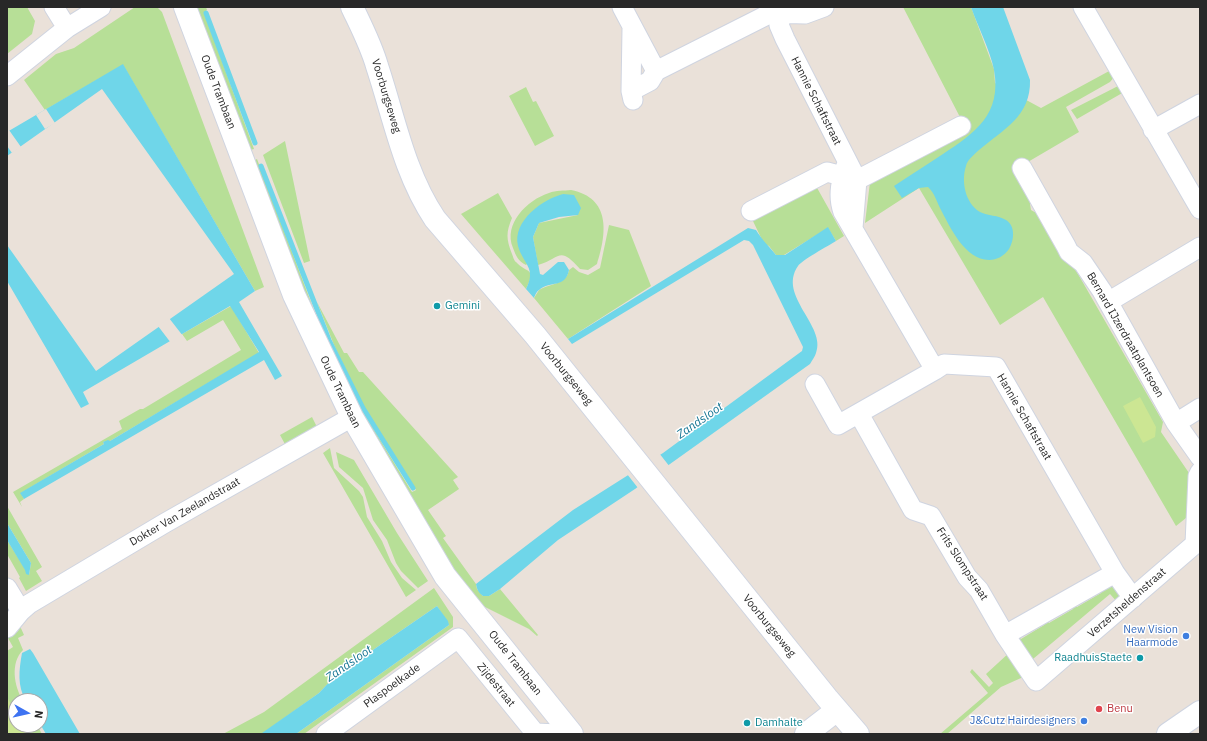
<!DOCTYPE html>
<style>
body{margin:0}
#map{position:relative;width:1207px;height:741px;overflow:hidden;background:#eae1d9;font-family:"IBM Plex Sans",sans-serif}
canvas{display:block}
.frame{position:absolute;inset:0;border:8px solid #282828;pointer-events:none}
.north{position:absolute;left:8px;top:693px;width:40px;height:40px;box-sizing:border-box;background:#fff;border:1px solid #a9a9a9;border-radius:50%;rotate:98deg;font-size:11px;font-weight:700;line-height:16px;text-align:center;color:#282828}
.north::after{content:'';display:block;margin:auto;width:14px;height:18px;background:#3e73f2;clip-path:polygon(50% 0,100% 100%,50% 72%,0 100%)}
</style>
<div id="map">
<canvas width="1207" height="741"></canvas>
<div class="frame"></div>
<div class="north">N</div>
</div>
<script>
const ctx = document.querySelector('canvas').getContext('2d');
ctx.lineJoin = 'round';
function paint(path, color) { ctx.fillStyle = color; ctx.fill(path, 'evenodd'); }
function strokePath(path, color, width, dash) { ctx.strokeStyle = color; ctx.lineWidth = width; ctx.lineCap = dash ? 'butt' : 'round'; ctx.setLineDash(dash || []); ctx.stroke(path); }
function write(font, color, halo, rows, align = 'center') {
  ctx.font = font + ' "IBM Plex Sans",sans-serif'; ctx.lineWidth = 3; ctx.setLineDash([]); ctx.textBaseline = 'middle'; ctx.strokeStyle = halo; ctx.fillStyle = color; for (const [text, x, y, turn = 0] of rows) {
    ctx.save(); ctx.translate(x, y); ctx.rotate((+turn || 0) * Math.PI / 180); ctx.textAlign = isNaN(turn) ? turn : align; if (halo) ctx.strokeText(text, 0, 0); ctx.fillText(text, 0, 0); ctx.restore();
  }
}
paint(new Path2D(`
 M 7,7 L 27,7 L 35,21 L 32,34 L 7,54 Z
 M 135,7 L 157,7 L 162,12 L 264,287 L 255,291 L 123,65 L 45,110 L 24,80 L 56,54 L 74,48 Z
 M 197,7 L 206,7 L 207,10 L 204,12 L 254,149 L 250,150 Z
 M 903,7 L 971,7 L 994,69 L 995,83 L 1041,108 L 1111,70 L 1115,76 L 1110,82 L 1066,107 L 1079,132 L 1021,166 L 1034,199 L 1030,204 L 1031,210 L 1038,214 L 1043,213 L 1163,422 L 1161,432 L 1189,473 L 1186,518 L 1176,526 L 1043,297 L 1000,325 L 919,188 L 865,223 L 870,182 L 962,121 Z
 M 1120,85 L 1124,92 L 1077,119 L 1071,110 Z
 M 526,87 L 533,102 L 536,101 L 554,136 L 535,146 L 509,96 Z
 M 285,141 L 310,261 L 304,263 L 263,155 Z
 M 257,159 L 317,318 L 363,412 L 412,492 L 416,490 L 364,408 L 334,345 L 317,302 L 344,353 L 347,353 L 359,372 L 363,372 L 458,477 L 453,480 L 459,489 L 428,510 L 446,536 L 443,538 L 476,584 L 477,589 L 483,596 L 489,596 L 500,589 L 538,635 L 537,636 L 529,629 L 479,604 L 442,554 L 374,440 L 315,319 L 253,161 Z
 M 816,186 L 844,236 L 836,241 L 828,228 L 784,255 L 776,255 L 769,246 L 764,244 L 752,219 Z
 M 571,190 C 611,198 607,233 597,264 L 588,270 L 580,269 C 559,245 561,258 538,265 L 533,237 L 539,223 L 578,215 L 563,194 L 519,247 L 528,263 L 526,265 C 518,261 516,256 513,248 C 503,224 527,200 549,193 C 556,190 564,191 571,190 Z
 M 498,193 L 512,218 C 506,232 506,239 512,254 C 513,256 514,261 516,262 C 527,274 537,267 526,289 L 461,214 Z
 M 609,225 L 629,230 L 651,286 L 568,339 L 534,298 L 539,290 C 551,283 566,285 569,270 L 573,267 L 579,272 L 588,275 L 600,268 Z
 M 231,306 L 259,353 L 110,441 L 103,442 L 104,444 L 21,493 L 24,499 L 20,502 L 22,507 L 13,492 L 122,429 L 119,421 L 140,409 L 143,409 L 241,350 L 223,320 L 187,341 L 182,334 Z
 M 312,417 L 317,427 L 286,446 L 280,435 Z
 M 330,448 L 334,468 L 359,491 L 363,497 L 367,517 L 382,541 L 391,562 L 402,578 L 416,590 L 406,597 L 323,453 Z
 M 336,452 L 354,460 L 397,533 L 428,581 L 418,588 L 401,571 L 396,563 L 387,540 L 373,520 L 363,488 L 339,467 Z
 M 7,506 L 42,567 L 36,571 L 42,581 L 26,591 L 19,578 L 20,577 L 7,554 L 7,540 L 29,575 L 31,563 L 7,523 Z
 M 1114,584 L 1121,595 L 1117,602 L 1110,594 L 1033,659 L 1039,668 L 1035,669 L 1015,637 L 1018,635 L 1021,639 L 1044,625 L 1042,621 L 1046,618 L 1049,623 L 1073,609 L 1071,605 L 1074,603 L 1077,607 L 1101,593 L 1098,588 L 1103,586 L 1109,588 Z
 M 434,588 L 453,617 L 453,627 L 304,734 L 296,734 L 449,625 L 437,606 L 335,676 L 319,693 L 262,734 L 223,734 L 264,712 Z
 M 20,626 L 24,635 L 18,638 L 23,650 C 10,663 14,686 23,701 L 16,701 L 16,725 L 37,725 L 42,734 L 7,734 L 7,651 L 13,647 L 8,638 L 18,631 Z
 M 1010,652 L 1023,674 L 1021,678 L 1001,687 L 947,734 L 940,734 L 988,693 L 970,672 L 972,669 L 989,687 L 993,683 L 986,674 Z`), '#b7df97');
paint(new Path2D(`
 M 1140,397 L 1156,427 L 1155,437 L 1143,443 L 1123,406 Z
 M 7,697 L 16,713 L 16,725 L 23,725 L 29,734 L 7,734 Z`), '#cce693');
paint(new Path2D(`
 M 971,7 L 1003,7 L 1030,80 C 1031,116 1004,129 979,150 C 975,154 967,160 966,166 C 961,181 965,203 980,212 C 988,216 998,215 1006,220 C 1016,226 1014,241 1009,249 C 1004,256 997,260 989,260 C 965,260 950,227 940,208 C 936,200 935,194 928,187 L 919,188 L 902,198 L 894,186 C 910,175 927,165 943,154 C 975,133 1002,114 994,70 C 990,50 978,27 971,7 Z
 M 123,64 L 255,291 L 239,302 L 282,376 L 275,380 L 264,360 L 24,499 L 20,493 L 104,444 L 103,442 L 108,440 L 110,441 L 259,352 L 230,306 L 83,392 L 89,404 L 81,408 L 7,281 L 7,245 L 96,371 L 234,274 L 102,89 L 7,156 L 7,132 Z
 M 563,194 L 574,195 L 581,208 L 578,215 L 559,217 L 539,223 L 533,237 L 540,274 L 543,275 L 558,262 L 564,262 L 569,270 C 565,289 551,280 539,290 C 537,291 535,295 534,298 L 526,289 C 537,268 523,264 518,246 C 512,221 543,199 563,194 Z
 M 828,227 L 836,241 C 828,246 802,260 798,266 C 777,296 827,326 816,353 C 815,357 812,360 810,364 L 635,489 L 558,540 L 500,589 L 489,596 L 483,596 C 479,593 477,590 476,584 L 573,510 L 663,453 L 802,351 L 803,347 L 753,245 L 749,241 L 744,240 L 572,344 L 568,339 L 748,228 L 756,230 C 762,240 769,246 776,255 L 785,255 Z
 M 7,523 L 31,563 L 29,575 L 26,574 L 25,570 L 7,540 Z
 M 437,606 L 448,621 L 449,625 L 296,734 L 251,734 L 262,733 L 319,693 L 335,676 Z
 M 30,649 L 33,653 L 80,734 L 46,734 L 40,724 L 40,701 L 26,701 C 17,686 19,670 22,653 Z`), '#6fd6e9');
paint(new Path2D(`
 M 46,109 L 55,123 L 45,129 L 36,115 Z
 M 9,130 L 21,147 L 12,153 L 7,146 L 7,131 Z
 M 169,318 L 183,336 L 171,343 L 158,326 Z
 M 659,453 L 670,467 L 638,488 L 627,474 Z`), '#eae1d9');
strokePath(new Path2D(`
 M 206,13 L 255,143
 M 261,166 L 329,340 L 363,408 L 413,488`), '#6fd6e9', 5);
const street = new Path2D(`
 M 54,7 L 67,28
 M 622,7 L 656,71 L 771,13 L 805,14 L 824,7
 M 784,7 L 779,25 L 785,39 L 857,180 L 853,228
 M 1083,7 L 1200,209
 M 7,76 L 67,28 L 101,7
 M 631,91 L 632,29
 M 633,100 L 631,91 L 650,81 L 656,71
 M 1153,130 L 1200,104
 M 847,163 C 841,180 837,195 843,212 L 935,370 L 944,364 L 996,367 L 1115,573 L 1133,598
 M 1022,168 L 1066,246 L 1069,252 L 1083,263 L 1102,291 L 1176,423 L 1200,457
 M 751,211 L 827,172 L 857,180 L 961,126
 M 1108,302 L 1200,247
 M 815,384 L 838,425 L 935,370
 M 859,414 L 913,510 L 931,516 L 967,577 L 979,590 L 1005,635 L 1036,681 L 1195,544
 M 1176,423 L 1200,408
 M 1195,544 L 1198,476 L 1200,472
 M 7,588 L 21,611
 M 7,628 L 21,611 L 29,604 L 165,523 L 352,417
 M 1005,635 L 1115,573
 M 535,733 L 559,734
 M 326,734 L 458,638 L 536,734`);
const secondary = new Path2D(`
 M 185,7 L 294,295 L 352,417 L 445,576 L 572,734
 M 352,7 C 361,26 371,45 377,66 C 394,117 404,173 435,219 L 535,335 L 827,698 L 858,734
 M 806,734 L 837,710
 M 1168,734 L 1200,712`);
strokePath(street, '#cfd4e0', 21);
strokePath(secondary, '#cfd4e0', 24);
strokePath(street, '#fff', 19);
strokePath(secondary, '#fff', 22);
for (const [x, y, r, color] of [
 [437,306,4,"#0f9aa8"],
 [1186,636,4,"#3f7fe0"],
 [1140,658,4,"#0f9aa8"],
 [1099,709,4,"#e0444e"],
 [1084,721,4,"#3f7fe0"],
 [747,723,4,"#0f9aa8"]
]) { const dot = new Path2D(); dot.arc(x, y, r, 0, 2 * Math.PI); ctx.fillStyle = color; ctx.fill(dot); strokePath(dot, '#fff', 1.5); }
write('11px', '#282828', '#fff', [
 ["Oude Trambaan",218,92,69],
 ["Voorburgseweg",386,96,73],
 ["Hannie Schaftstraat",816,101,63],
 ["Bernard IJzerdraatplantsoen",1125,335,60],
 ["Voorburgseweg",566,374,51],
 ["Oude Trambaan",340,392,64],
 ["Hannie Schaftstraat",1024,417,60],
 ["Dokter Van Zeelandstraat",185,512,-30],
 ["Frits Slompstraat",962,564,57],
 ["Verzetsheldenstraat",1127,603,-41],
 ["Voorburgseweg",769,626,51],
 ["Oude Trambaan",515,663,52],
 ["Zijdestraat",496,685,51],
 ["Plaspoelkade",392,686,-36]
]);
write('11px', '#0d838f', '#fff', [
 ["Gemini",445,306],
 ["RaadhuisStaete",1132,658,"right"],
 ["Damhalte",755,723]
], 'left');
write('11px', '#366cbe', '#fff', [
 ["New Vision",1178,630],
 ["Haarmode",1178,643],
 ["J&Cutz Hairdesigners",1076,721]
], 'right');
write('11px', '#be3a42', '#fff', [
 ["Benu",1107,709]
], 'left');
write('italic 12px', '#127391', '#fff', [
 ["Zandsloot",700,421,-35],
 ["Zandsloot",349,664,-35]
]);
</script>
